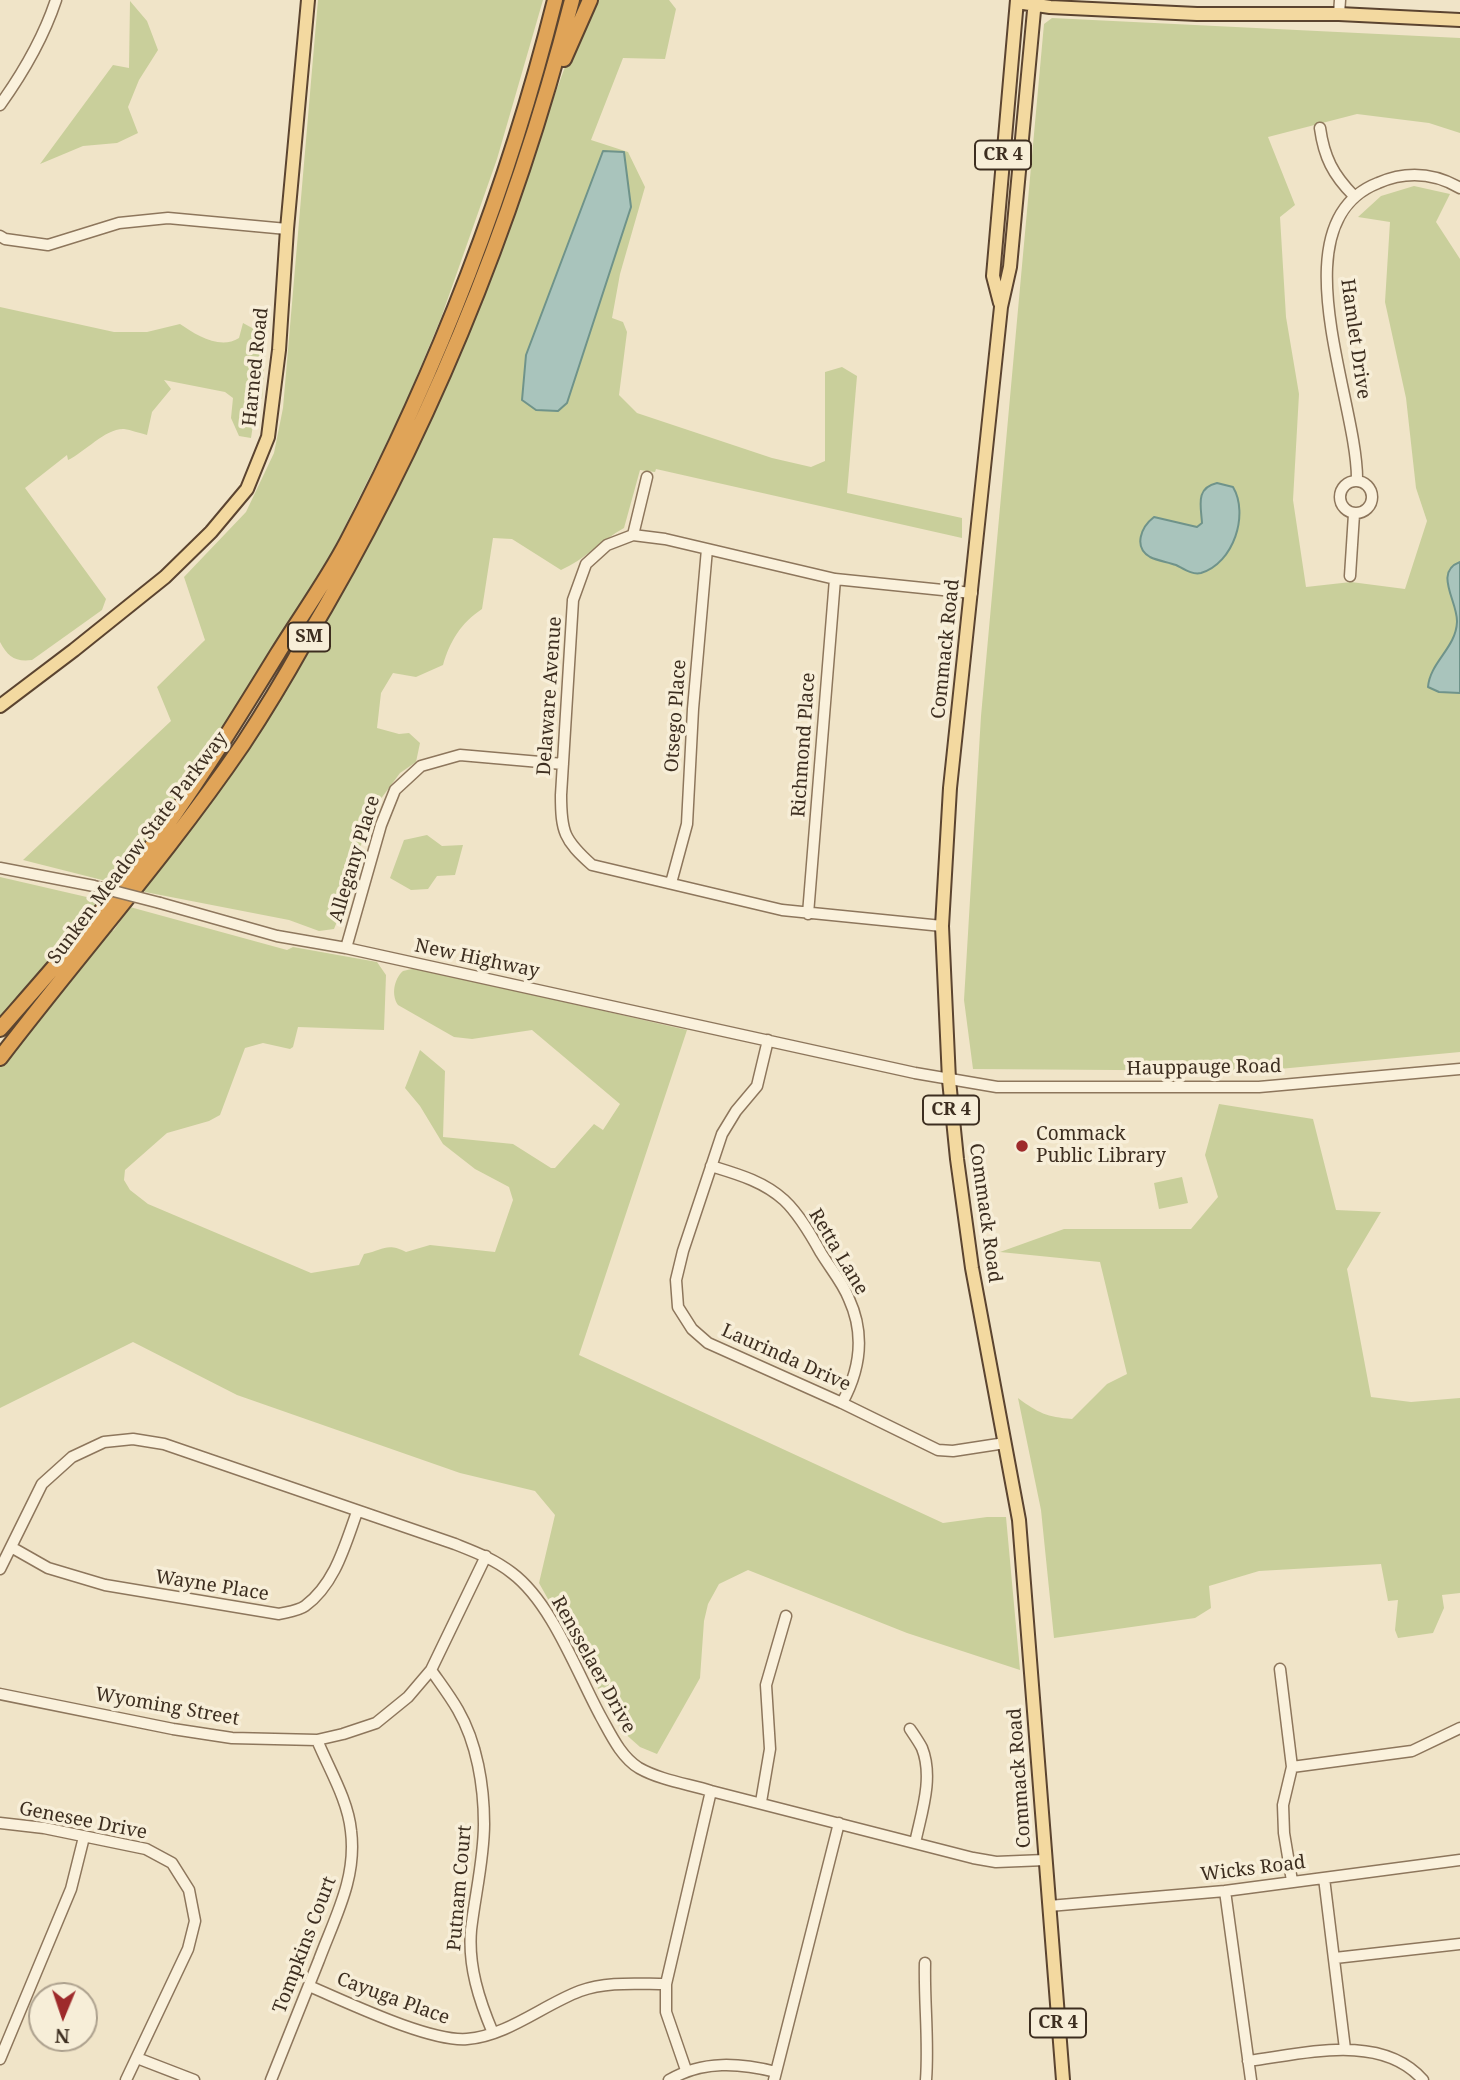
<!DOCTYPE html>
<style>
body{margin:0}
#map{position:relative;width:1460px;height:2080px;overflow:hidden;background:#f0e4c8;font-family:"Noto Serif",serif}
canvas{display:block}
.north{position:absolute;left:28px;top:1982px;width:70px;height:70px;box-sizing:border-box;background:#f7eed8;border:2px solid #ada18e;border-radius:50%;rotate:182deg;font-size:19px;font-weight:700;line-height:28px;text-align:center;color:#3d2e20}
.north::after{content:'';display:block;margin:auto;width:24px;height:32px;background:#9e2a2b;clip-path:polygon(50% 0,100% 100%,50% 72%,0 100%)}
</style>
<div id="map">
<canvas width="1460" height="2080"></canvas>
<div class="north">N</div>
</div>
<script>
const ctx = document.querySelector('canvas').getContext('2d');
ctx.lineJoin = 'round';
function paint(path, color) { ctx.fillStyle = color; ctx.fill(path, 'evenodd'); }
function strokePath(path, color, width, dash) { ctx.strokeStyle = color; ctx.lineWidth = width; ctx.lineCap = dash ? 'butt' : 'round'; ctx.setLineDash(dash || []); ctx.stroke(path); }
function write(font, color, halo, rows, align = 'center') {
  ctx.font = font + ' "Noto Serif",serif'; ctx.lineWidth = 7; ctx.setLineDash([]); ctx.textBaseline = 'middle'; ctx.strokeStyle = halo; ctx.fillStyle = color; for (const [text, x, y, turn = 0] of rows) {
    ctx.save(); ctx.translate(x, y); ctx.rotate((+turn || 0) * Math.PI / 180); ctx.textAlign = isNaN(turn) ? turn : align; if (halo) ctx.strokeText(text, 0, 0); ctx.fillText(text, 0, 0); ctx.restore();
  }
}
paint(new Path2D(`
 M 318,0 L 543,0 L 497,159 L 441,318 L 401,414 L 327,562 L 254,685 L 118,884 L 23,860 L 171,721 L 157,687 L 205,640 L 184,577 L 246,512 L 274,453 L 283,408 Z
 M 595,0 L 669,0 L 676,9 L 665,59 L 623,58 L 591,140 L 628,152 L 645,187 L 620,274 L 612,318 L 623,322 L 627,332 L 619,395 L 637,413 L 772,458 L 811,467 L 825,461 L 825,372 L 842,367 L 857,376 L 847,493 L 962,518 L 962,538 L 656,469 L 655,472 L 640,470 L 624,528 C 602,540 584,560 561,570 L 512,539 L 493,538 L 482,609 C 461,623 450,641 443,665 L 416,677 L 393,673 L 381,693 L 377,728 L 399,734 L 409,733 L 420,743 L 416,762 L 400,773 L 380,800 L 358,852 L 344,865 L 344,904 L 334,929 L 319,931 L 289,920 L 145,892 L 141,889 L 178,845 L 236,760 L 470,327 L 566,64 Z
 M 130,1 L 147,21 L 158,50 L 139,80 L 128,107 L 138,133 L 117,143 L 83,146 L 40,164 L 113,65 L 129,68 Z
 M 1052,18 L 1460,38 L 1460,133 L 1429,123 L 1357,114 L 1268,137 L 1295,205 L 1280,217 L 1286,317 L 1299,394 L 1293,500 L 1306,587 L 1351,582 L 1405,589 L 1427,521 L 1416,488 L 1406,398 L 1385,302 L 1390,222 L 1358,217 L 1381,196 L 1414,186 L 1450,194 L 1436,222 L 1460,259 L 1460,1052 L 1258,1071 L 973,1069 L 964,1000 L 981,716 L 1044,24 Z
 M 0,307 L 114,332 L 147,332 L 180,324 C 196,335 220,350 239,338 L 243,323 L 263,334 L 262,355 L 265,356 L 262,399 L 257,399 L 251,438 L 239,436 L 231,418 L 233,398 L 225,392 L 164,380 L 171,389 L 152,412 L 147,435 C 139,433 131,430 124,429 C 106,428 85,452 68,460 L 67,455 L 25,488 L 106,599 L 102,610 L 32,660 C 15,662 8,657 0,642 Z
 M 427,835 L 442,846 L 463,845 L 455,875 L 437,876 L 428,889 L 411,890 L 390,878 L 404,840 Z
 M 0,877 L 104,901 L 0,1023 Z
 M 130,907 L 287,950 L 293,947 L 377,962 L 386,975 L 384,1030 L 298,1027 L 293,1047 L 290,1049 L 263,1043 L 245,1048 L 220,1115 L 209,1121 L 167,1133 L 125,1170 L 124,1180 L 130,1190 L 148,1204 L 311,1273 L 359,1265 L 364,1254 C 383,1250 387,1242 406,1252 L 430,1245 L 495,1252 L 513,1200 L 509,1187 L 475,1169 L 443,1144 L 420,1106 L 405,1088 L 420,1050 L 445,1071 L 443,1137 L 513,1144 L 551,1168 L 555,1168 L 594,1124 L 603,1130 L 620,1104 L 532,1030 L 472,1039 L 454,1037 L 398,1005 C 391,995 394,979 403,971 L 416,968 L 687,1030 L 579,1355 L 943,1523 L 987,1517 L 1006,1517 L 1020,1670 L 907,1633 L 748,1570 L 719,1584 L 708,1604 L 704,1621 L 700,1678 L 657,1754 L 640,1747 L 622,1731 L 539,1583 L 555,1515 L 535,1491 L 460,1473 L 237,1395 L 133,1342 L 0,1408 L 0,1064 L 106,934 L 114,930 Z
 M 1219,1104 L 1313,1119 L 1336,1210 L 1381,1212 L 1347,1269 L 1371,1397 L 1411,1402 L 1460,1398 L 1460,1593 L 1442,1595 L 1444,1608 L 1433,1633 L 1398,1638 L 1395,1630 L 1398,1600 L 1388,1601 L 1381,1564 L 1259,1571 L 1209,1586 L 1211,1608 L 1195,1618 L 1054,1638 L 1041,1510 L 1018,1398 C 1038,1413 1047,1417 1072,1419 L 1107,1384 L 1127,1374 L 1100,1262 L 1000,1252 L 1064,1229 L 1191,1229 L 1218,1197 L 1205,1155 Z
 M 1182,1177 L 1188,1203 L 1159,1209 L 1154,1183 Z`), '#c9cf9b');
const water = new Path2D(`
 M 603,151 L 624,152 L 631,207 L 567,403 L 558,411 L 536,410 L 522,400 L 526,355 Z
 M 1217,483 L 1233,487 C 1249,514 1234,563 1201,573 C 1192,575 1184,569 1176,565 C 1168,562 1158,561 1150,557 C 1133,547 1141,527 1154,517 L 1197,527 L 1202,523 C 1201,506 1195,488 1217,483 Z
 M 1460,562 L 1460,693 L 1439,692 L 1428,687 C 1430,662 1456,648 1457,622 C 1458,602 1433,572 1460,562 Z`);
paint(water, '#a9c4bc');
strokePath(water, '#6f938a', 2);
const minor = new Path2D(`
 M 1339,14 L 1340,0
 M 0,105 C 23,73 43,39 56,0
 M 1320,128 C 1324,157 1333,175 1354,196
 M 0,236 L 5,239 L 48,245 L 119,223 L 168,218 L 287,229
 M 1357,480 C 1358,401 1276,223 1378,183 C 1406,171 1434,173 1460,188
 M1340 497a16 16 0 1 1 32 0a16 16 0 1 1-32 0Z
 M 633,535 L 647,477
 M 1350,576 L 1354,514
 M 0,868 L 94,886
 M 671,883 L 687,824 L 693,709 L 707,549
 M 160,903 L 277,936 L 346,948 L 915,1073 L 997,1087 L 1259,1087 L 1460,1069
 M 808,914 L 835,579
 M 942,926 L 782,910 L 592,865 C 564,840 561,832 561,795 L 573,600 L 586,564 L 607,545 L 633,535 L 665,539 L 835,579 L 972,593
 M 346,948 L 381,825 L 395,790 L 421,766 L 460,755 L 563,764
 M 768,1040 L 757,1086 L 736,1111 L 722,1134 L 683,1251 L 676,1280 L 678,1307 L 692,1329 L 708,1343 L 842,1403 L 938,1450 L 953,1451 L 1005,1443
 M 711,1166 C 737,1174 763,1181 784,1200 C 799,1214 811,1235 821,1253 C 830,1268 843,1283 849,1299 C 865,1334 860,1370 842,1403
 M 11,1547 L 48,1568 L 105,1585 L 279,1614 C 287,1612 298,1611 305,1606 C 335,1584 345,1545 357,1512
 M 0,1569 L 42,1484 L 72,1457 L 104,1442 L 133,1439 L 164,1444 L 455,1544 C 475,1552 494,1559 512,1573 C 552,1603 577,1673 601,1717 C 611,1735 621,1757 639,1768 C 660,1780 688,1784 711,1791 L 973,1858 L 996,1862 L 1045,1860
 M 1280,1669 L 1292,1767 L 1283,1805 L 1284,1833 L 1292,1881
 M 431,1670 C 440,1683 450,1696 458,1710 C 477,1743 484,1786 484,1824 C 484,1859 475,1895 471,1930 C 468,1966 479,2000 493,2033
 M 0,1694 L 173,1729 L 232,1738 L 317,1740 L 343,1734 L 376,1723 L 408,1697 L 431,1670 L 486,1556
 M 910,1729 C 914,1735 919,1742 922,1748 C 934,1778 921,1814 915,1843
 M 1292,1767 L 1412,1751 L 1460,1728
 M 761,1802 L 770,1749 L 766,1685 L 786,1616
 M 0,1823 L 44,1828 L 146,1849 L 172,1863 L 189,1890 L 195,1921 L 188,1949 L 126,2080
 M 1324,1878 L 1345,2049
 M 1225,1891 L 1251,2080
 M 1049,1906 L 1225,1891 L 1460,1860
 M 1335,1958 L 1460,1944
 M 925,1963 C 924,2003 929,2040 926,2080
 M 309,1986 C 347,2002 429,2042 467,2039 C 507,2036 543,2005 580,1991 C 607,1981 637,1984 666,1984
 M 137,2058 L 194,2080
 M 0,2059 L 71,1889 L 84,1837
 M 1248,2061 C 1303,2054 1381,2032 1423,2080
 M 686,2070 L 666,2012 L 666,1984 L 711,1791
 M 271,2080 C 287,2040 303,2000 319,1960 C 335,1917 357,1878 351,1831 C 348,1800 329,1769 317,1740
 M 669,2080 C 703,2060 740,2063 776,2072
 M 774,2080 L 839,1823`);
const major = new Path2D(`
 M 1035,0 L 1010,267 L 1001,307 L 950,788 L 942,926 L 949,1080 L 957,1159 L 972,1268 L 1019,1520 L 1063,2080
 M 1017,2 L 1050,7 L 1197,14 L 1339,14 L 1460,20
 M 1000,303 L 993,276 L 1017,0
 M 0,706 L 74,650 L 165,577 L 211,532 L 247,489 L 268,437 L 279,350 L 287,229 L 308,0`);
const highway = new Path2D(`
 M 564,59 L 590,0
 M 0,1029 C 48,974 97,919 141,861 C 191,794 235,723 278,653 C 301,616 327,580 347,542 C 437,370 508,188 555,0
 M 0,1058 C 80,953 168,854 243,744 C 264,712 284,679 303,645 C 423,445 514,226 572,0`);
strokePath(minor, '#8d765c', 13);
strokePath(major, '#5b4430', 16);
strokePath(highway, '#5b4430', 18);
strokePath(minor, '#faf1dc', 10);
strokePath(major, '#f3d9a0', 12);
strokePath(highway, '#e0a458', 14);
const minorBridge = new Path2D(`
 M 94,886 L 160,903`);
strokePath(minorBridge, '#8d765c', 13, []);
strokePath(minorBridge, '#faf1dc', 10);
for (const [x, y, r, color] of [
 [1022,1146,7,"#9e2a2b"]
]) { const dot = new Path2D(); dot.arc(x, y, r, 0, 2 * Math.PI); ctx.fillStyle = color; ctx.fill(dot); strokePath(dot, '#f7eed8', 2.5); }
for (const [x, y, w] of [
 [1003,155,56],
 [309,637,42],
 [951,1110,56],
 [1058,2023,56]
]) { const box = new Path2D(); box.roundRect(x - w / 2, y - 14.5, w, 29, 5); ctx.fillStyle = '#f7eed8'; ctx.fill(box); strokePath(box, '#3d2e20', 2); }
write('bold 18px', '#3d2e20', null, [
 ["CR 4",1003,155],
 ["SM",309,637],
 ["CR 4",951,1110],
 ["CR 4",1058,2023]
]);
write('19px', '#3d2e20', '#f7eed8', [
 ["Hamlet Drive",1355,339,82],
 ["Harned Road",256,367,-84],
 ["Commack Road",946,649,-84],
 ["Delaware Avenue",550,696,-86],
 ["Otsego Place",676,716,-86],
 ["Richmond Place",804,745,-86],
 ["Sunken Meadow State Parkway",138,848,-53],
 ["Allegany Place",355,859,-73],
 ["New Highway",477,959,12],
 ["Hauppauge Road",1204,1068,-1],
 ["Commack Road",985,1213,82],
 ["Retta Lane",838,1252,59],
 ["Laurinda Drive",786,1358,24],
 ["Wayne Place",212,1586,9],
 ["Rensselaer Drive",593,1665,61],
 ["Wyoming Street",167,1707,10],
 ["Commack Road",1020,1778,-94],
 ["Genesee Drive",83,1821,11],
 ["Wicks Road",1253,1869,-7],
 ["Putnam Court",460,1888,-85],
 ["Tompkins Court",305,1945,-69],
 ["Cayuga Place",393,1999,20]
]);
write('19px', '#3d2e20', '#f7eed8', [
 ["Commack",1036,1135],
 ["Public Library",1036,1157]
], 'left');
</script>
